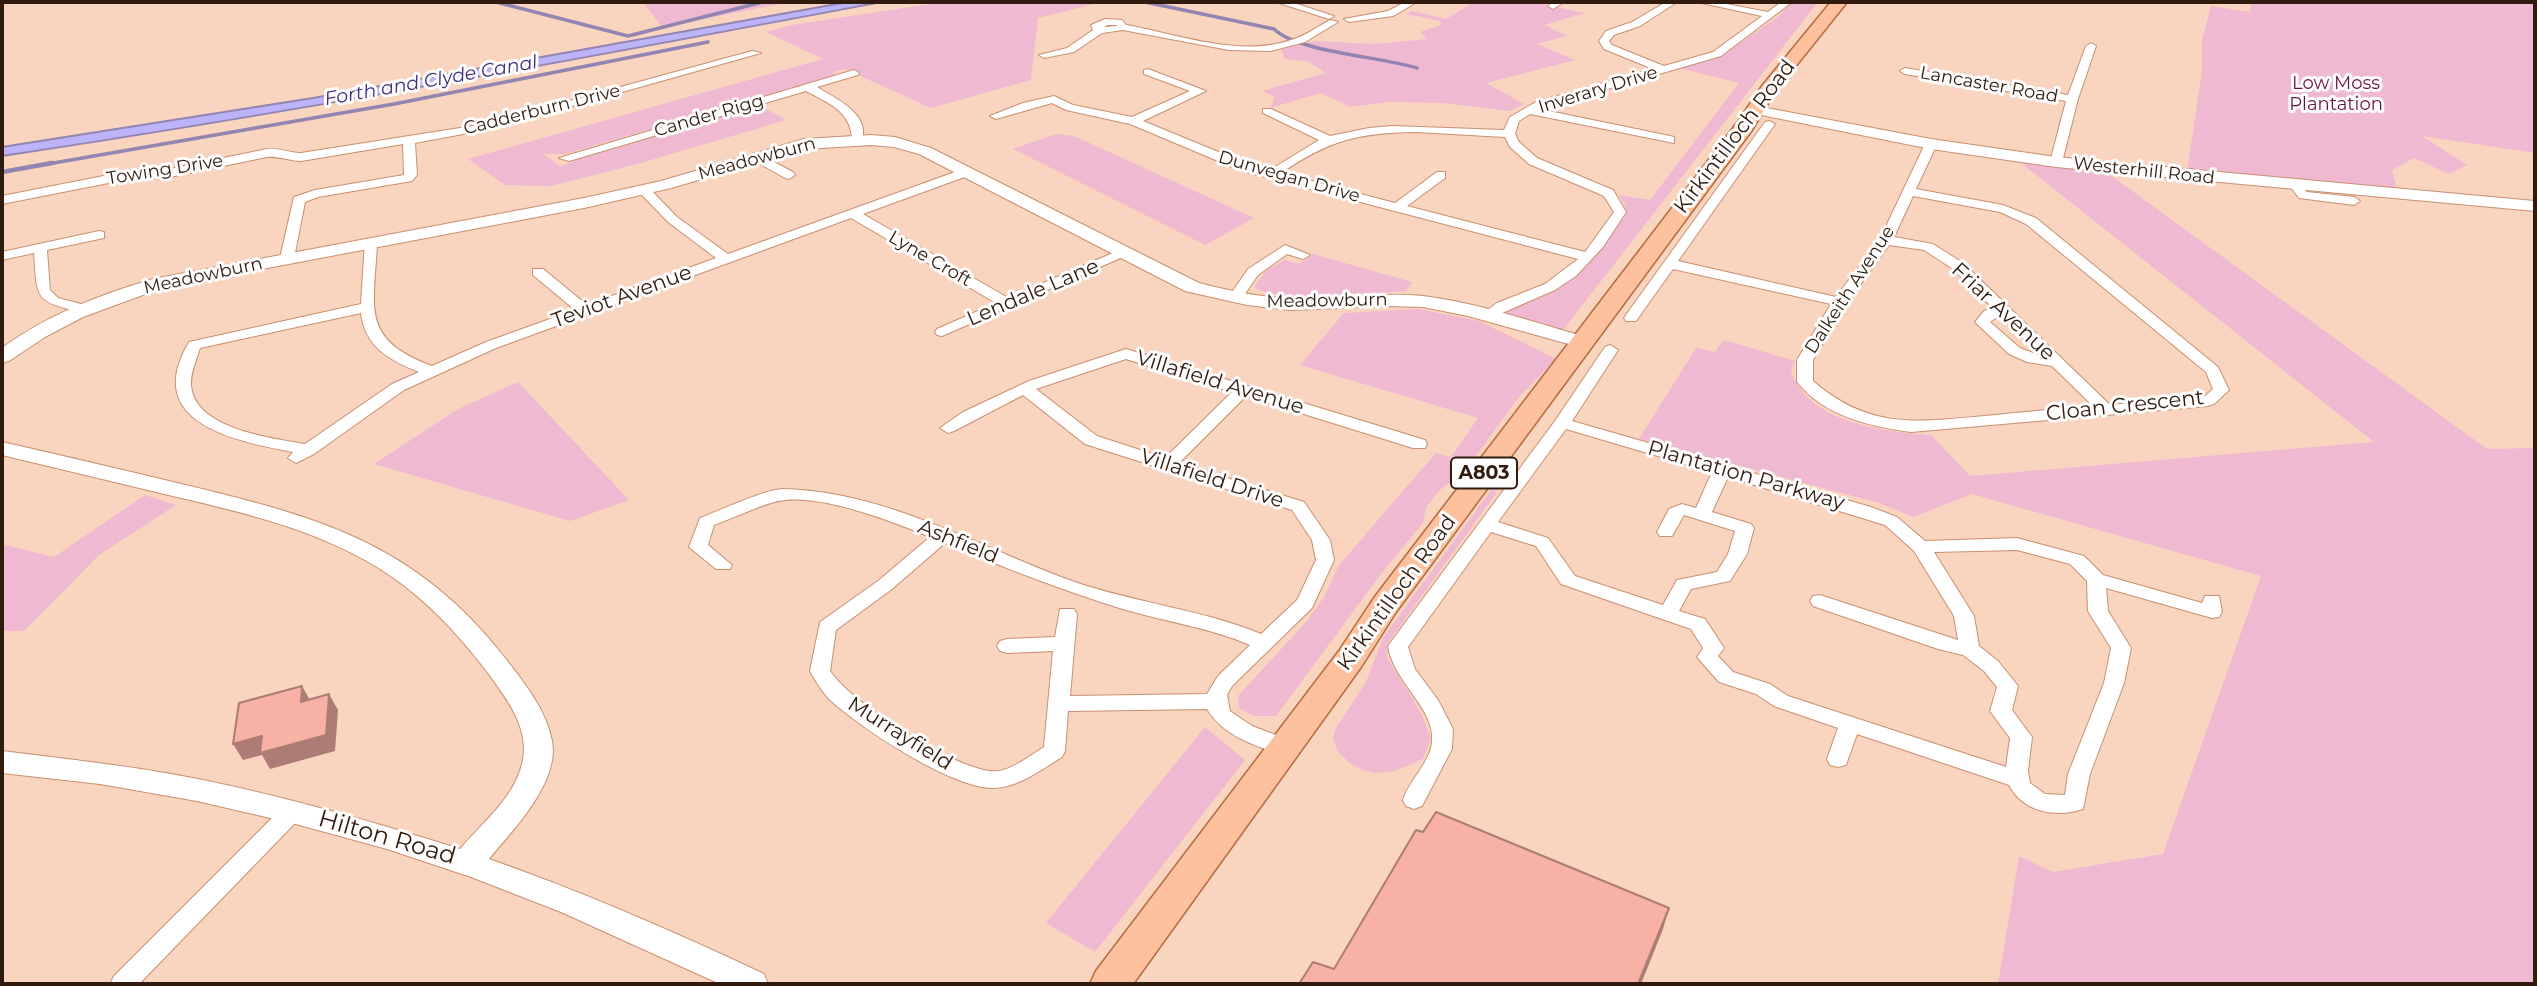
<!DOCTYPE html>
<style>
body{margin:0}
#map{position:relative;width:2537px;height:986px;overflow:hidden;background:#f9d4bf;font-family:Montserrat,sans-serif}
canvas{display:block}
.frame{position:absolute;inset:0;border:4px solid #311b0e;pointer-events:none}
</style>
<div id="map">
<canvas width="2537" height="986"></canvas>
<div class="frame"></div>
</div>
<script>
const ctx = document.querySelector('canvas').getContext('2d');
ctx.lineJoin = 'round';
function paint(path, color) { ctx.fillStyle = color; ctx.fill(path, 'evenodd'); }
function strokePath(path, color, width, dash) { ctx.strokeStyle = color; ctx.lineWidth = width; ctx.lineCap = dash ? 'butt' : 'round'; ctx.setLineDash(dash || []); ctx.stroke(path); }
function write(font, color, halo, rows, align = 'center') {
  ctx.font = font + ' Montserrat,sans-serif'; ctx.lineWidth = 6; ctx.setLineDash([]); ctx.textBaseline = 'middle'; ctx.strokeStyle = halo; ctx.fillStyle = color; for (const [text, x, y, turn = 0] of rows) {
    ctx.save(); ctx.translate(x, y); ctx.rotate((+turn || 0) * Math.PI / 180); ctx.textAlign = isNaN(turn) ? turn : align; if (halo) ctx.strokeText(text, 0, 0); ctx.fillText(text, 0, 0); ctx.restore();
  }
}
paint(new Path2D(`
 M 643,2 L 791,2 L 662,27 Z
 M 943,2 L 1102,2 L 1038,18 L 1031,80 L 931,108 L 845,69 L 834,72 L 835,76 L 565,154 L 543,154 L 560,166 L 573,162 L 571,159 L 759,105 L 786,120 L 641,163 L 551,186 L 505,185 L 468,159 L 823,59 L 766,32 L 792,25 Z
 M 1474,2 L 1531,2 L 1585,13 L 1544,25 L 1567,36 L 1537,44 L 1575,60 L 1486,83 L 1524,104 L 1510,111 L 1444,103 L 1389,102 L 1350,107 L 1321,93 L 1270,108 L 1275,97 L 1262,91 L 1326,73 L 1307,61 L 1285,59 L 1281,50 L 1314,41 L 1375,44 L 1427,39 L 1420,32 L 1441,25 L 1441,21 L 1406,14 L 1412,11 L 1446,19 Z
 M 1791,2 L 1818,2 L 1563,330 L 1504,314 C 1519,302 1538,301 1554,291 C 1584,273 1605,243 1626,215 L 1625,204 L 1618,195 L 1650,200 L 1739,83 L 1679,68 L 1722,55 L 1778,17 Z
 M 2251,2 L 2535,2 L 2535,153 L 2422,136 L 2467,165 L 2449,174 L 2414,158 L 2392,170 L 2398,193 L 2187,171 L 2202,72 L 2202,40 L 2211,6 L 2250,12 Z
 M 1056,134 L 1074,136 L 1254,218 L 1205,245 L 1013,149 Z
 M 2016,159 L 2106,172 L 2487,449 L 2535,448 L 2535,984 L 1998,984 L 2019,856 L 2053,872 L 2163,854 L 2261,576 L 1972,494 L 1913,517 L 1879,503 L 1639,439 L 1696,348 L 1715,352 L 1724,340 L 1795,361 L 1791,372 C 1810,423 1884,432 1931,435 L 1970,476 L 2374,442 Z
 M 1313,254 L 1412,282 L 1406,291 C 1372,293 1280,305 1254,287 L 1267,270 L 1285,260 L 1299,264 Z
 M 1419,309 L 1479,321 L 1556,359 L 1518,398 L 1463,474 L 1442,488 L 1426,507 L 1423,523 L 1381,574 L 1276,716 L 1254,716 L 1239,708 L 1238,696 L 1307,621 L 1324,597 L 1339,565 L 1436,453 L 1451,457 L 1478,418 L 1300,365 L 1344,313 Z
 M 518,382 L 629,500 L 570,521 L 374,464 L 458,409 Z
 M 1491,490 L 1497,492 L 1387,644 L 1387,657 L 1421,713 L 1431,738 L 1423,759 L 1395,771 L 1375,773 L 1363,770 L 1351,764 L 1338,752 L 1333,738 L 1336,728 L 1366,682 L 1383,638 Z
 M 145,495 L 176,505 L 99,555 L 24,631 L 2,631 L 2,544 L 54,557 Z
 M 1205,727 L 1245,760 L 1095,952 L 1046,923 Z`), '#efb9d2');
const water = new Path2D(`
 M 848,2 L 882,2 C 589,57 297,112 2,156 L 2,147 L 313,98 Z`);
paint(water, '#bcb3f9');
strokePath(water, '#9285b2', 2);
strokePath(new Path2D(`
 M 496,2 L 628,36 L 763,2
 M 1145,2 L 1274,29 C 1297,52 1383,57 1417,68
 M 42,165 L 394,104 L 708,42`), '#9285b2', 3.5);
strokePath(new Path2D(`
 M 2,172 L 52,163`), '#9285b2', 4.5);
const minor = new Path2D(`
 M 1276,2 L 1291,2 L 1334,16 L 1329,19 Z
 M 1405,2 L 1417,2 L 1393,16 L 1349,22 L 1344,19 L 1388,11 Z
 M 1553,2 L 1564,2 L 1553,9 L 1548,6 Z
 M 1666,2 L 1677,2 L 1640,26 L 1614,35 L 1609,41 L 1612,45 L 1664,66 L 1713,52 L 1762,16 L 1697,2 L 1716,2 L 1768,12 L 1781,2 L 1792,2 L 1721,56 L 1539,109 L 1670,136 L 1674,137 L 1674,143 L 1530,114 L 1519,121 L 1515,134 L 1519,142 L 1537,158 L 1613,190 L 1626,212 L 1603,247 L 1576,276 L 1555,290 L 1486,320 L 1479,316 L 1497,303 L 1545,284 L 1578,259 L 1242,171 L 1130,124 L 1066,110 L 1052,103 L 996,119 L 990,116 L 1023,103 L 1054,96 L 1073,105 L 1132,117 L 1190,91 L 1144,74 L 1144,70 L 1148,69 L 1206,91 L 1143,121 L 1250,165 L 1270,170 L 1319,140 L 1263,113 L 1263,109 L 1271,109 L 1330,136 L 1369,128 L 1392,126 L 1504,130 L 1510,117 L 1536,102 L 1653,69 L 1604,49 L 1599,41 L 1606,31 L 1632,22 ZM 1416,132 L 1505,137 L 1510,147 L 1529,164 L 1604,196 L 1614,212 L 1585,252 L 1407,206 L 1445,178 L 1445,172 L 1437,172 L 1395,203 L 1281,173 C 1330,140 1357,133 1416,132 Z
 M 1105,19 L 1122,20 L 1126,25 C 1178,34 1239,58 1291,40 C 1305,36 1317,27 1330,20 L 1338,22 L 1305,42 L 1271,51 L 1229,50 L 1123,30 L 1102,33 L 1074,52 L 1044,58 L 1039,55 L 1067,48 L 1093,30 L 1091,25 ZM 1107,25 L 1116,25 L 1117,26 L 1104,27 Z
 M 2091,43 L 2096,46 L 2078,99 L 2062,162 L 2056,166 L 2050,162 L 2066,101 L 1905,74 L 1900,71 L 1905,68 L 2068,95 L 2086,46 Z
 M 752,51 L 761,53 L 490,129 L 415,143 L 417,175 L 412,181 L 318,197 L 305,202 L 294,258 L 287,262 L 280,258 L 294,197 L 315,190 L 404,175 L 403,144 L 301,161 C 288,161 280,156 267,157 L 160,179 L 139,177 L 2,204 L 2,196 L 139,169 L 160,171 L 267,149 C 282,148 288,153 301,153 L 485,124 Z
 M 854,70 L 859,73 L 858,75 L 817,87 C 836,99 870,113 862,141 L 852,139 C 851,111 828,103 806,91 L 569,161 L 559,158 Z
 M 1769,121 L 1775,124 L 1678,261 L 1836,297 L 1880,239 L 1925,144 L 1931,140 L 1937,144 L 1916,189 L 2003,205 L 2036,218 L 2218,367 L 2229,390 L 2214,404 L 2208,406 L 1911,432 C 1871,427 1824,416 1797,382 L 1797,360 L 1831,304 L 1673,269 L 1636,321 L 1626,321 L 1624,318 L 1626,315 L 1765,122 ZM 1913,196 L 2000,212 L 2026,224 L 2206,372 L 2213,389 L 2204,397 L 2110,405 L 1963,263 L 1933,244 L 1894,237 ZM 1889,245 L 1924,250 L 1953,269 L 1993,308 L 1984,311 L 1975,322 L 2009,354 L 2027,362 L 2052,366 L 2093,406 C 2057,409 2021,412 1985,416 C 1916,422 1870,430 1813,381 L 1813,360 L 1847,303 ZM 2000,315 L 2041,356 L 2020,348 L 1990,322 Z
 M 757,153 L 793,172 L 795,175 L 789,179 L 785,178 L 753,160 L 753,154 Z
 M 966,168 L 970,169 L 970,175 L 863,214 L 1008,298 L 1120,250 L 1125,249 L 1132,253 L 942,336 L 937,335 L 935,332 L 937,329 L 996,303 L 851,218 L 496,348 L 404,390 L 314,454 L 296,463 L 288,458 L 293,452 C 235,441 141,423 189,342 L 361,304 L 365,240 L 370,239 L 377,243 C 374,309 360,339 432,366 L 486,342 L 575,310 L 533,275 L 533,269 L 543,269 L 587,305 L 716,258 L 668,222 L 640,193 L 640,187 L 648,187 L 677,217 L 728,254 ZM 361,313 C 365,347 389,360 419,372 L 392,384 L 305,444 C 271,438 194,429 191,385 C 190,373 197,359 200,348 Z
 M 2296,182 L 2307,192 L 2354,197 L 2360,201 L 2354,205 L 2299,198 L 2290,186 Z
 M 99,231 L 104,232 L 104,238 L 47,250 L 50,290 L 58,298 L 89,306 L 91,309 L 89,312 L 84,313 C 36,301 37,302 34,253 L 2,260 L 2,252 Z
 M 1285,245 L 1310,255 L 1303,259 L 1287,254 L 1258,275 L 1240,301 L 1230,301 L 1228,298 L 1248,269 Z
 M 1610,345 L 1618,350 L 1572,421 L 1871,507 L 1897,517 L 1925,541 L 2017,538 L 2084,556 L 2103,575 L 2202,603 L 2205,596 L 2219,596 L 2222,612 L 2219,617 L 2212,618 L 2106,588 L 2108,611 L 2131,648 L 2124,683 L 2090,774 L 2083,809 C 2055,818 2023,812 2009,785 L 1857,734 L 1846,765 L 1838,767 L 1830,765 L 1827,759 L 1838,728 L 1774,706 L 1756,694 L 1719,682 L 1697,657 L 1703,648 L 1691,629 L 1561,584 L 1536,546 L 1491,532 L 1408,647 L 1415,669 L 1438,700 L 1453,729 L 1452,749 L 1422,806 L 1414,809 L 1406,806 L 1403,800 C 1409,780 1430,763 1432,742 C 1436,709 1393,682 1388,646 L 1555,421 L 1605,347 ZM 1566,429 L 1712,472 L 1696,508 L 1682,504 L 1669,509 L 1657,532 L 1660,536 L 1672,536 L 1684,515 L 1735,531 L 1728,554 L 1717,572 L 1677,580 L 1663,605 L 1575,576 L 1548,538 L 1498,522 ZM 1728,477 L 1885,525 L 1914,551 L 1954,616 L 1958,640 L 1820,595 L 1813,596 L 1810,601 L 1813,606 L 1938,649 L 1963,655 L 1984,671 L 1997,687 L 1990,711 L 2010,738 L 2006,767 L 1788,696 L 1770,684 L 1733,672 L 1718,656 L 1724,648 L 1705,619 L 1679,611 L 1691,589 L 1730,581 L 1747,554 L 1754,528 L 1751,524 L 1712,512 ZM 2017,550 L 2070,564 L 2087,581 L 2088,611 L 2111,648 L 2104,683 L 2068,774 L 2065,795 L 2045,794 L 2030,783 L 2028,771 L 2032,737 L 2012,710 L 2018,686 L 1998,661 L 1979,646 L 1974,616 L 1934,552 Z
 M 1126,349 L 1425,440 L 1427,444 L 1425,448 L 1413,448 L 1246,396 L 1179,463 L 1304,502 L 1330,540 L 1334,560 L 1312,608 L 1232,686 L 1227,695 L 1230,711 L 1252,726 L 1292,741 L 1295,747 L 1292,753 L 1284,755 C 1255,746 1223,736 1207,709 L 1068,711 L 1065,751 L 1062,757 C 1042,769 1018,788 993,788 C 953,789 857,726 828,698 C 821,690 815,680 810,671 L 820,622 L 878,581 L 930,537 C 891,521 827,496 785,500 C 768,501 732,519 714,525 L 708,545 L 732,565 L 730,569 L 716,569 L 689,547 L 700,518 C 719,511 767,488 785,489 C 887,492 979,547 1072,581 C 1134,603 1201,609 1261,634 L 1297,600 L 1316,560 L 1312,540 L 1292,510 L 1085,444 L 1023,395 L 954,431 L 948,433 L 940,428 L 963,412 L 1029,381 ZM 1126,359 L 1232,392 L 1165,458 L 1097,436 L 1036,389 ZM 945,543 C 1005,568 1064,591 1126,610 C 1168,622 1210,628 1250,645 L 1218,676 L 1207,694 L 1070,696 L 1077,614 L 1074,609 L 1060,609 L 1055,637 L 1007,639 L 1000,641 L 997,646 L 1000,651 L 1007,653 L 1053,651 L 1044,747 C 1029,756 1008,774 990,771 C 951,767 851,703 830,671 L 836,630 L 892,589 Z
 M 293,802 L 301,805 L 304,811 L 301,817 L 139,984 L 110,984 L 114,976 L 285,805 Z`);
const tertiary = new Path2D(`
 M 1756,106 L 1931,139 L 2056,157 L 2535,201 L 2535,211 L 2056,167 L 1931,149 L 1751,113 L 1749,110 L 1751,107 Z
 M 871,135 L 895,137 L 931,148 L 1199,283 C 1233,292 1269,299 1305,299 C 1344,300 1383,292 1423,296 C 1480,303 1535,323 1590,338 L 1593,342 L 1583,348 L 1468,316 L 1423,307 L 1388,306 L 1290,310 L 1247,305 L 1185,291 L 919,154 L 894,147 L 871,145 L 805,149 L 671,188 L 584,208 L 162,288 L 83,317 L 45,337 L 9,361 L 2,363 L 2,348 C 47,315 99,295 153,279 L 584,198 L 661,181 L 804,139 Z
 M 2,442 C 60,455 119,469 177,483 C 315,516 414,541 505,658 C 523,681 547,711 552,741 C 560,782 513,830 489,859 C 583,892 673,931 764,974 L 768,984 L 720,984 L 561,912 L 471,877 L 387,849 L 292,823 L 197,801 L 100,784 L 2,773 L 2,751 C 67,759 133,766 198,779 C 287,797 374,822 460,849 C 482,823 514,798 522,764 C 531,730 507,699 488,673 C 457,632 421,594 377,567 C 316,530 246,513 177,497 C 119,483 60,469 2,455 Z`);
const primary = new Path2D(`
 M 1831,2 L 1847,2 L 1775,92 L 1752,130 L 1396,612 L 1361,667 L 1133,984 L 1090,984 L 1096,971 L 1339,651 L 1374,598 L 1737,123 L 1762,86 Z`);
strokePath(minor, '#ca8f6f', 2);
strokePath(tertiary, '#ca8f6f', 2);
strokePath(primary, '#b56c41', 3);
paint(minor, '#fff');
paint(tertiary, '#fff');
paint(primary, '#fdc19d');
paint(new Path2D(`
 M 302,686 L 311,702 L 301,702 Z
 M 329,694 L 338,710 L 335,751 L 270,769 L 262,755 L 243,760 L 233,744 Z
 M 1669,908 L 1663,929 L 1641,984 L 1638,984 Z`), '#ad7c74');
const building = new Path2D(`
 M 302,686 L 301,702 L 329,694 L 326,735 L 260,753 L 262,736 L 233,744 L 239,703 Z
 M 1436,812 L 1669,908 L 1638,984 L 1299,984 L 1313,962 L 1334,969 L 1416,830 L 1423,832 Z`);
paint(building, '#f7b1a5');
strokePath(building, '#ad7c74', 2);
write('18px', '#691345', '#fdfdfd', [
 ["Low Moss",2336,84],
 ["Plantation",2336,105]
]);
write('18px', '#311b0e', '#fdfdfd', [
 ["Lancaster Road",1989,85,10],
 ["Inverary Drive",1598,90,-17],
 ["Cadderburn Drive",542,110,-14],
 ["Cander Rigg",709,116,-16],
 ["Meadowburn",757,159,-15],
 ["Towing Drive",165,170,-9],
 ["Westerhill Road",2144,171,6],
 ["Dunvegan Drive",1289,177,16],
 ["Lyne Croft",930,259,30],
 ["Meadowburn",203,276,-12],
 ["Dalkeith Avenue",1850,290,-57],
 ["Meadowburn",1327,301,-1]
]);
write('italic 19px', '#402c7b', '#fdfdfd', [
 ["Forth and Clyde Canal",431,81,-10]
]);
for (const [x, y, w] of [
 [1484,473,66]
]) { const box = new Path2D(); box.roundRect(x - w / 2, y - 15.5, w, 31, 5); ctx.fillStyle = '#fdfdfd'; ctx.fill(box); strokePath(box, '#311b0e', 2); }
write('bold 19px', '#311b0e', null, [
 ["A803",1484,473]
]);
write('21px', '#311b0e', '#fdfdfd', [
 ["Kirkintilloch Road",1735,137,-53],
 ["Lendale Lane",1033,293,-23],
 ["Teviot Avenue",622,297,-20],
 ["Friar Avenue",2003,312,43],
 ["Villafield Avenue",1220,383,17],
 ["Cloan Crescent",2125,406,-6],
 ["Plantation Parkway",1746,476,16],
 ["Villafield Drive",1212,479,18],
 ["Ashfield",958,542,22],
 ["Kirkintilloch Road",1397,593,-54],
 ["Murrayfield",900,734,32]
]);
write('24px', '#311b0e', '#fdfdfd', [
 ["Hilton Road",387,838,16]
]);
</script>
